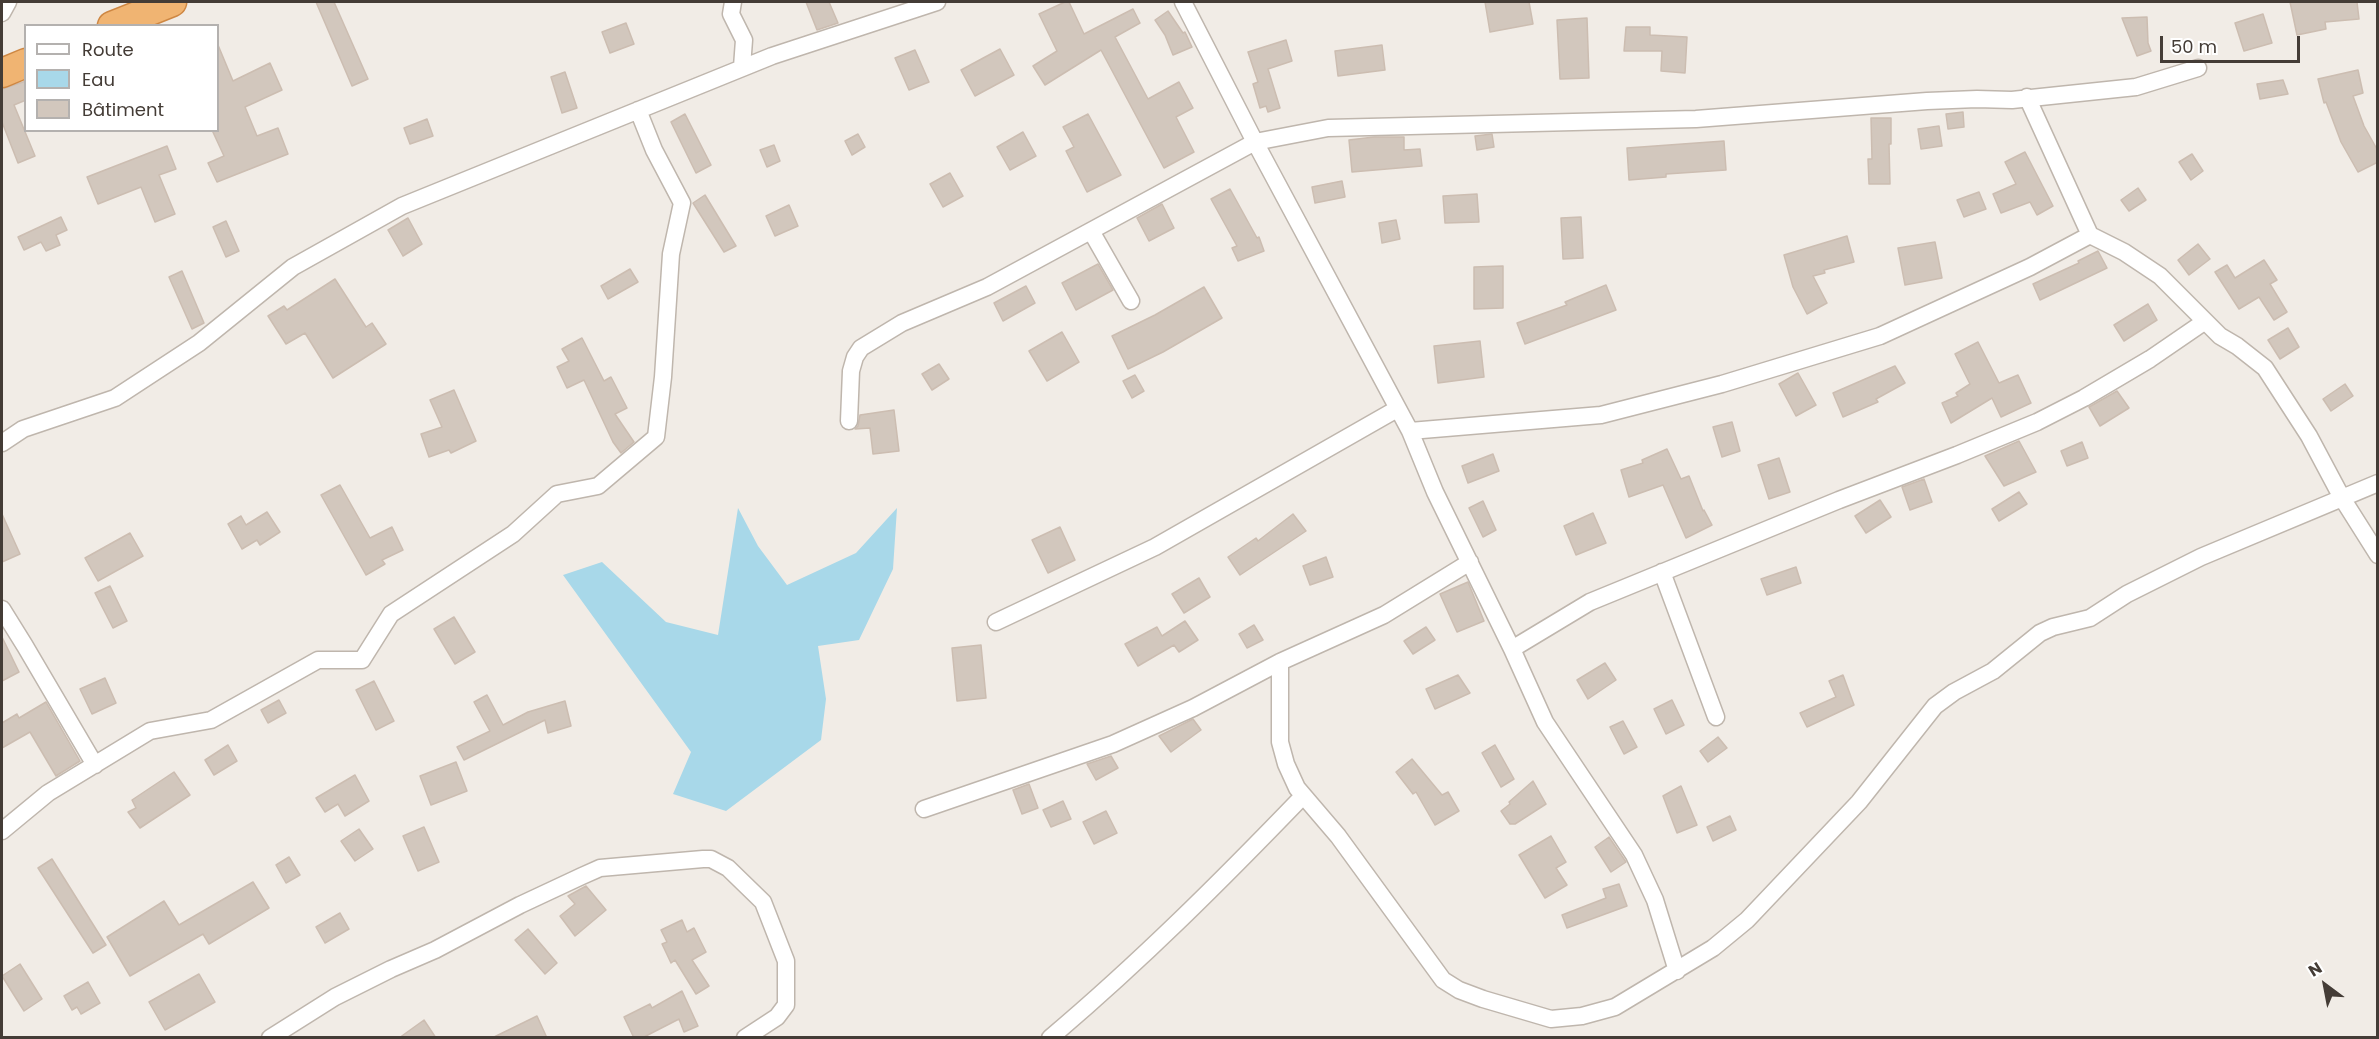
<!DOCTYPE html>
<meta charset="utf-8">
<style>
body{margin:0}
#map{position:relative;width:2379px;height:1039px;overflow:hidden;background:#f1ece6;font-family:Poppins,sans-serif}
canvas{display:block}
.frame{position:absolute;inset:0;border:3px solid #443c36;pointer-events:none}
.legend{position:absolute;left:24px;top:24px;width:195px;height:108px;box-sizing:border-box;background:#fff;border:2px solid #b4b1af;margin:0;padding:8px 10px;list-style:none;font-size:18px;color:#443c36}
.legend li{display:flex;align-items:center;gap:12px;height:30px}
.legend b{width:30px;border:2px solid #b4b1af}
.north{position:absolute;left:2295px;top:955px;width:60px;height:60px;-webkit-text-stroke:4px #fff;paint-order:stroke;rotate:328deg;font-size:16px;font-weight:700;line-height:24px;text-align:center;color:#443c36}
.north::after{content:'';display:block;margin:auto;width:21px;height:27px;background:#443c36;clip-path:polygon(50% 0,100% 100%,50% 72%,0 100%)}
.scale{position:absolute;left:2160px;top:36px;width:140px;height:27px;box-sizing:border-box;border:3px solid #443c36;border-top:0;padding-left:8px;font-size:18px;line-height:21px;white-space:nowrap;color:#443c36;-webkit-text-stroke:4px #fff;paint-order:stroke}
</style>
<div id="map">
<canvas width="2379" height="1039"></canvas>
<div class="frame"></div>
<ul class="legend">
<li><b style="height:8px;background:#fff"></b>Route</li>
<li><b style="height:16px;background:#a8d8e9"></b>Eau</li>
<li><b style="height:16px;background:#d2c7bd"></b>Bâtiment</li>
</ul>
<div class="north">N</div>
<div class="scale">50 m</div>
</div>
<script>
const ctx = document.querySelector('canvas').getContext('2d');
ctx.lineJoin = 'round';
function paint(path, color) { ctx.fillStyle = color; ctx.fill(path, 'evenodd'); }
function strokePath(path, color, width, dash) { ctx.strokeStyle = color; ctx.lineWidth = width; ctx.lineCap = dash ? 'butt' : 'round'; ctx.setLineDash(dash || []); ctx.stroke(path); }
paint(new Path2D(`
 M 738,508 L 758,546 L 787,585 L 856,553 L 897,508 L 893,569 L 859,640 L 818,646 L 826,699 L 821,740 L 726,811 L 673,794 L 691,752 L 563,575 L 602,562 L 666,622 L 718,635 Z`), '#a8d8e9');
const building = new Path2D(`
 M 316,2 L 334,2 L 368,79 L 352,86 Z
 M 806,2 L 829,2 L 838,23 L 817,30 Z
 M 1065,2 L 1069,2 L 1084,34 L 1133,9 L 1140,23 L 1115,37 L 1148,99 L 1179,82 L 1193,108 L 1176,117 L 1194,152 L 1164,168 L 1101,50 L 1045,85 L 1033,66 L 1057,51 L 1039,14 Z
 M 1485,2 L 1529,2 L 1533,24 L 1490,32 Z
 M 2290,2 L 2357,2 L 2359,19 L 2325,22 L 2326,29 L 2297,35 Z
 M 1168,11 L 1183,33 L 1185,32 L 1192,47 L 1173,55 L 1165,35 L 1155,20 Z
 M 2263,14 L 2272,43 L 2244,51 L 2235,23 Z
 M 2147,17 L 2148,43 L 2151,51 L 2137,56 L 2122,18 Z
 M 1587,18 L 1589,78 L 1560,79 L 1557,20 Z
 M 626,23 L 634,44 L 610,53 L 602,32 Z
 M 1626,27 L 1650,27 L 1650,35 L 1687,37 L 1685,73 L 1661,71 L 1662,51 L 1624,51 Z
 M 1286,40 L 1292,61 L 1268,69 L 1280,108 L 1268,112 L 1266,106 L 1260,108 L 1253,84 L 1258,82 L 1248,52 Z
 M 218,45 L 233,81 L 270,63 L 282,90 L 245,107 L 257,136 L 278,128 L 288,154 L 217,182 L 208,163 L 224,156 L 212,130 L 218,130 Z
 M 1382,45 L 1385,70 L 1338,76 L 1335,51 Z
 M 1000,49 L 1014,75 L 975,96 L 961,70 Z
 M 915,50 L 929,82 L 909,90 L 895,58 Z
 M 2358,70 L 2363,93 L 2353,96 L 2364,126 L 2378,151 L 2378,162 L 2358,172 L 2341,142 L 2326,102 L 2324,103 L 2318,79 Z
 M 565,72 L 577,108 L 562,113 L 551,77 Z
 M 2283,80 L 2288,94 L 2260,99 L 2257,84 Z
 M 26,81 L 26,100 L 14,105 L 35,156 L 18,163 L 2,122 L 2,89 Z
 M 1963,112 L 1964,127 L 1948,129 L 1946,114 Z
 M 685,114 L 711,165 L 696,173 L 671,122 Z
 M 1088,114 L 1121,175 L 1087,192 L 1066,151 L 1074,147 L 1063,127 Z
 M 1871,118 L 1891,118 L 1891,144 L 1889,144 L 1890,184 L 1869,184 L 1868,159 L 1872,159 Z
 M 427,119 L 433,136 L 410,144 L 404,128 Z
 M 1939,126 L 1942,146 L 1921,149 L 1918,129 Z
 M 1023,132 L 1036,156 L 1010,170 L 997,147 Z
 M 858,134 L 865,147 L 852,155 L 845,141 Z
 M 1492,134 L 1494,147 L 1477,150 L 1475,136 Z
 M 1374,137 L 1404,137 L 1404,150 L 1420,149 L 1422,166 L 1352,172 L 1349,140 Z
 M 1724,141 L 1726,170 L 1666,174 L 1666,177 L 1629,180 L 1627,148 Z
 M 774,145 L 780,161 L 767,167 L 760,150 Z
 M 167,146 L 176,169 L 159,175 L 175,214 L 155,222 L 141,187 L 98,204 L 87,177 Z
 M 2025,152 L 2053,206 L 2037,215 L 2030,202 L 2001,213 L 1993,194 L 2016,184 L 2005,162 Z
 M 2192,154 L 2203,171 L 2191,180 L 2179,162 Z
 M 950,173 L 963,196 L 943,207 L 930,184 Z
 M 1342,181 L 1345,197 L 1315,203 L 1312,187 Z
 M 2138,188 L 2146,200 L 2129,211 L 2121,200 Z
 M 1230,189 L 1257,238 L 1259,237 L 1264,251 L 1238,261 L 1232,248 L 1237,246 L 1211,199 Z
 M 1979,192 L 1986,209 L 1964,217 L 1957,200 Z
 M 1477,194 L 1479,222 L 1445,223 L 1443,196 Z
 M 705,195 L 736,246 L 724,252 L 693,203 Z
 M 1162,204 L 1174,228 L 1149,241 L 1137,218 Z
 M 789,205 L 798,226 L 775,236 L 766,216 Z
 M 61,217 L 67,230 L 56,235 L 60,245 L 46,251 L 41,242 L 24,250 L 18,237 Z
 M 1581,217 L 1583,258 L 1563,259 L 1561,218 Z
 M 408,218 L 422,244 L 403,256 L 388,230 Z
 M 1396,220 L 1400,239 L 1382,243 L 1379,223 Z
 M 226,221 L 239,251 L 226,257 L 213,227 Z
 M 1847,236 L 1854,262 L 1824,270 L 1825,273 L 1813,276 L 1827,303 L 1807,314 L 1793,287 L 1784,255 Z
 M 1935,242 L 1942,278 L 1905,285 L 1898,248 Z
 M 2198,244 L 2210,259 L 2189,275 L 2178,260 Z
 M 2098,251 L 2107,268 L 2040,300 L 2033,284 L 2079,263 L 2078,261 Z
 M 2264,260 L 2277,280 L 2270,284 L 2287,312 L 2274,320 L 2259,297 L 2239,309 L 2215,272 L 2227,265 L 2235,278 Z
 M 1098,264 L 1113,290 L 1076,310 L 1062,283 Z
 M 1503,266 L 1503,308 L 1474,309 L 1474,267 Z
 M 630,269 L 638,282 L 608,299 L 601,286 Z
 M 182,271 L 204,323 L 192,329 L 169,277 Z
 M 335,279 L 366,327 L 372,323 L 386,344 L 333,378 L 305,333 L 286,344 L 268,316 L 284,306 L 287,310 Z
 M 1606,285 L 1616,310 L 1525,344 L 1517,323 L 1567,305 L 1565,302 Z
 M 1026,286 L 1035,303 L 1003,321 L 994,303 Z
 M 1204,287 L 1222,318 L 1163,352 L 1128,369 L 1112,336 L 1155,315 Z
 M 2148,304 L 2157,320 L 2124,341 L 2114,325 Z
 M 2288,328 L 2299,347 L 2280,359 L 2268,340 Z
 M 1062,332 L 1079,362 L 1047,381 L 1029,351 Z
 M 582,338 L 604,381 L 611,377 L 627,408 L 615,414 L 634,442 L 621,453 L 613,442 L 584,380 L 567,388 L 557,367 L 569,361 L 562,349 Z
 M 1480,341 L 1484,377 L 1438,383 L 1434,346 Z
 M 1978,342 L 1999,383 L 2018,375 L 2031,403 L 2001,417 L 1992,398 L 1951,423 L 1942,403 L 1958,396 L 1956,393 L 1970,384 L 1955,354 Z
 M 939,364 L 949,379 L 932,390 L 922,374 Z
 M 1895,366 L 1905,383 L 1876,399 L 1878,402 L 1843,417 L 1833,393 Z
 M 1798,373 L 1816,405 L 1796,416 L 1779,384 Z
 M 1135,375 L 1144,391 L 1132,398 L 1123,381 Z
 M 2345,384 L 2353,396 L 2331,411 L 2323,399 Z
 M 454,390 L 476,441 L 451,453 L 449,450 L 429,457 L 421,434 L 442,427 L 430,400 Z
 M 2117,391 L 2129,408 L 2100,426 L 2089,407 Z
 M 894,410 L 899,451 L 873,454 L 870,428 L 855,429 L 858,426 L 860,415 Z
 M 1732,422 L 1740,451 L 1722,457 L 1713,427 Z
 M 2019,441 L 2036,472 L 2004,486 L 1985,456 Z
 M 2082,442 L 2088,458 L 2067,466 L 2061,451 Z
 M 1667,449 L 1681,479 L 1689,476 L 1703,511 L 1704,510 L 1712,525 L 1686,538 L 1663,485 L 1629,497 L 1621,470 L 1643,463 L 1642,460 Z
 M 1493,454 L 1499,471 L 1468,483 L 1462,466 Z
 M 1779,458 L 1790,492 L 1769,499 L 1758,465 Z
 M 1924,479 L 1932,502 L 1910,510 L 1902,487 Z
 M 340,485 L 370,538 L 392,527 L 403,550 L 382,560 L 385,564 L 366,575 L 321,495 Z
 M 2019,492 L 2027,504 L 1999,521 L 1992,509 Z
 M 1880,500 L 1891,517 L 1866,533 L 1855,516 Z
 M 1483,501 L 1496,530 L 1483,537 L 1469,508 Z
 M 267,512 L 280,532 L 260,545 L 257,540 L 242,549 L 228,524 L 241,516 L 246,525 Z
 M 1593,513 L 1606,543 L 1576,555 L 1564,526 Z
 M 2,514 L 20,554 L 2,562 Z
 M 1293,514 L 1306,531 L 1240,575 L 1228,557 L 1256,538 L 1258,541 Z
 M 1060,527 L 1075,560 L 1048,573 L 1032,540 Z
 M 130,533 L 143,556 L 98,581 L 85,558 Z
 M 1326,557 L 1333,577 L 1310,585 L 1303,566 Z
 M 1796,567 L 1801,583 L 1767,595 L 1761,579 Z
 M 1199,578 L 1210,597 L 1184,613 L 1172,594 Z
 M 1468,582 L 1484,621 L 1457,632 L 1440,594 Z
 M 110,586 L 127,621 L 113,628 L 95,593 Z
 M 454,617 L 475,652 L 455,664 L 434,629 Z
 M 1185,621 L 1198,640 L 1179,652 L 1174,645 L 1138,666 L 1125,644 L 1157,627 L 1162,636 Z
 M 1254,625 L 1263,640 L 1247,648 L 1239,634 Z
 M 1426,627 L 1435,640 L 1413,654 L 1404,641 Z
 M 2,637 L 19,672 L 2,681 Z
 M 981,645 L 986,698 L 957,701 L 952,648 Z
 M 1605,663 L 1616,680 L 1588,699 L 1577,680 Z
 M 1458,675 L 1470,693 L 1435,709 L 1426,689 Z
 M 1843,675 L 1854,705 L 1807,727 L 1800,713 L 1836,697 L 1829,681 Z
 M 105,678 L 116,703 L 92,714 L 80,689 Z
 M 374,681 L 394,721 L 376,730 L 356,690 Z
 M 487,695 L 503,725 L 528,712 L 565,701 L 571,726 L 548,733 L 545,720 L 464,760 L 457,747 L 490,731 L 474,702 Z
 M 279,700 L 286,713 L 268,723 L 261,710 Z
 M 1672,700 L 1684,725 L 1666,734 L 1654,709 Z
 M 46,702 L 80,761 L 56,776 L 30,732 L 2,748 L 2,723 L 17,714 L 19,718 Z
 M 1193,719 L 1201,730 L 1171,752 L 1159,736 Z
 M 1623,721 L 1637,747 L 1624,754 L 1610,727 Z
 M 1718,737 L 1727,748 L 1708,762 L 1700,751 Z
 M 228,745 L 237,761 L 214,775 L 205,760 Z
 M 1495,745 L 1514,779 L 1501,787 L 1482,753 Z
 M 1111,756 L 1118,768 L 1096,780 L 1087,764 Z
 M 1412,759 L 1442,795 L 1448,792 L 1459,811 L 1435,825 L 1416,792 L 1413,794 L 1396,772 Z
 M 456,762 L 467,791 L 431,805 L 420,776 Z
 M 174,772 L 190,795 L 140,828 L 128,812 L 136,808 L 132,800 Z
 M 355,775 L 369,801 L 345,816 L 338,804 L 325,812 L 316,798 Z
 M 1533,781 L 1546,804 L 1515,824 L 1510,824 L 1501,811 L 1510,804 L 1509,802 Z
 M 1029,784 L 1038,808 L 1022,814 L 1013,790 Z
 M 1681,786 L 1697,825 L 1677,833 L 1663,796 Z
 M 1063,801 L 1071,819 L 1051,827 L 1043,810 Z
 M 1106,811 L 1117,833 L 1094,844 L 1083,822 Z
 M 1730,816 L 1736,830 L 1713,841 L 1707,827 Z
 M 424,827 L 439,862 L 418,871 L 403,836 Z
 M 359,829 L 373,849 L 355,861 L 341,841 Z
 M 1551,836 L 1566,862 L 1556,868 L 1567,885 L 1545,898 L 1519,855 Z
 M 1609,837 L 1626,862 L 1611,872 L 1595,847 Z
 M 289,857 L 300,875 L 286,883 L 276,865 Z
 M 52,859 L 106,945 L 93,953 L 38,868 Z
 M 253,882 L 269,908 L 209,944 L 203,934 L 130,976 L 107,937 L 164,901 L 179,925 Z
 M 1619,884 L 1627,906 L 1567,928 L 1562,915 L 1606,898 L 1603,889 Z
 M 586,886 L 606,910 L 575,936 L 560,916 L 575,904 L 568,896 Z
 M 340,913 L 349,929 L 325,943 L 316,927 Z
 M 682,920 L 687,932 L 694,928 L 706,952 L 692,960 L 709,986 L 696,994 L 675,960 L 671,963 L 662,944 L 667,942 L 661,930 Z
 M 528,929 L 557,963 L 545,974 L 515,940 Z
 M 20,964 L 42,999 L 24,1011 L 2,976 Z
 M 199,974 L 215,1002 L 165,1030 L 149,1002 Z
 M 88,982 L 100,1003 L 81,1014 L 77,1007 L 72,1010 L 64,996 Z
 M 682,991 L 698,1026 L 684,1032 L 679,1019 L 642,1038 L 634,1038 L 624,1017 L 650,1004 L 652,1008 Z
 M 537,1016 L 547,1038 L 492,1038 Z
 M 424,1020 L 436,1038 L 399,1038 Z`);
paint(building, '#d2c7bd');
strokePath(building, '#ccbdb1', 1.5);
const street = new Path2D(`
 M 733,2 L 731,14 L 744,40 L 742,67
 M 1183,2 L 1255,142 L 1410,431 L 1435,492 L 1512,649 L 1545,722 L 1634,855 L 1655,900 L 1677,971
 M 2,13 L 8,2
 M 2027,97 L 2090,235 L 2124,252 L 2160,276 L 2220,336 L 2237,346 L 2265,368 L 2309,436 L 2342,498 L 2378,555
 M 1091,231 L 1131,301
 M 849,421 L 851,371 L 855,357 L 861,348 L 902,323 L 987,287 L 1255,142 L 1328,128 L 1696,119 L 1927,101 L 1977,99 L 2012,100 L 2136,87 L 2198,68
 M 1410,431 L 1601,415 L 1722,384 L 1880,336 L 2030,267 L 2090,235
 M 2,443 L 23,429 L 115,398 L 199,343 L 293,267 L 402,206 L 772,56 L 937,2
 M 1662,572 L 1716,717
 M 2,609 L 25,646 L 95,765
 M 996,622 L 1155,547 L 1397,409
 M 1512,649 L 1590,602 L 1839,500 L 1957,455 L 2037,422 L 2084,398 L 2150,359 L 2204,322
 M 1280,662 L 1280,742 L 1286,764 L 1297,788 L 1338,836 L 1443,980 L 1459,990 L 1483,999 L 1551,1019 L 1582,1016 L 1615,1007 L 1713,948 L 1747,920 L 1859,802 L 1935,706 L 1954,692 L 1993,671 L 2040,633 L 2053,627 L 2090,618 L 2127,594 L 2201,557 L 2378,483
 M 924,809 L 1113,744 L 1193,708 L 1280,662 L 1384,615 L 1470,562
 M 2,831 L 48,793 L 150,731 L 211,720 L 318,660 L 362,660 L 391,614 L 513,534 L 557,494 L 598,486 L 656,437 L 663,377 L 671,254 L 682,203 L 654,150 L 638,110
 M 270,1038 L 335,997 L 391,969 L 435,950 L 520,905 L 582,876 L 600,868 L 703,859 L 711,859 L 728,868 L 763,902 L 786,961 L 786,1005 L 777,1017 L 745,1038
 M 1050,1038 C 1140,962 1222,880 1303,796`);
const highway = new Path2D(`
 M 112,26 L 172,2
 M 2,73 L 26,63`);
strokePath(street, '#bfb6ad', 19);
strokePath(highway, '#ce8743', 31);
strokePath(street, '#fff', 16);
strokePath(highway, '#f0b472', 28);
</script>
